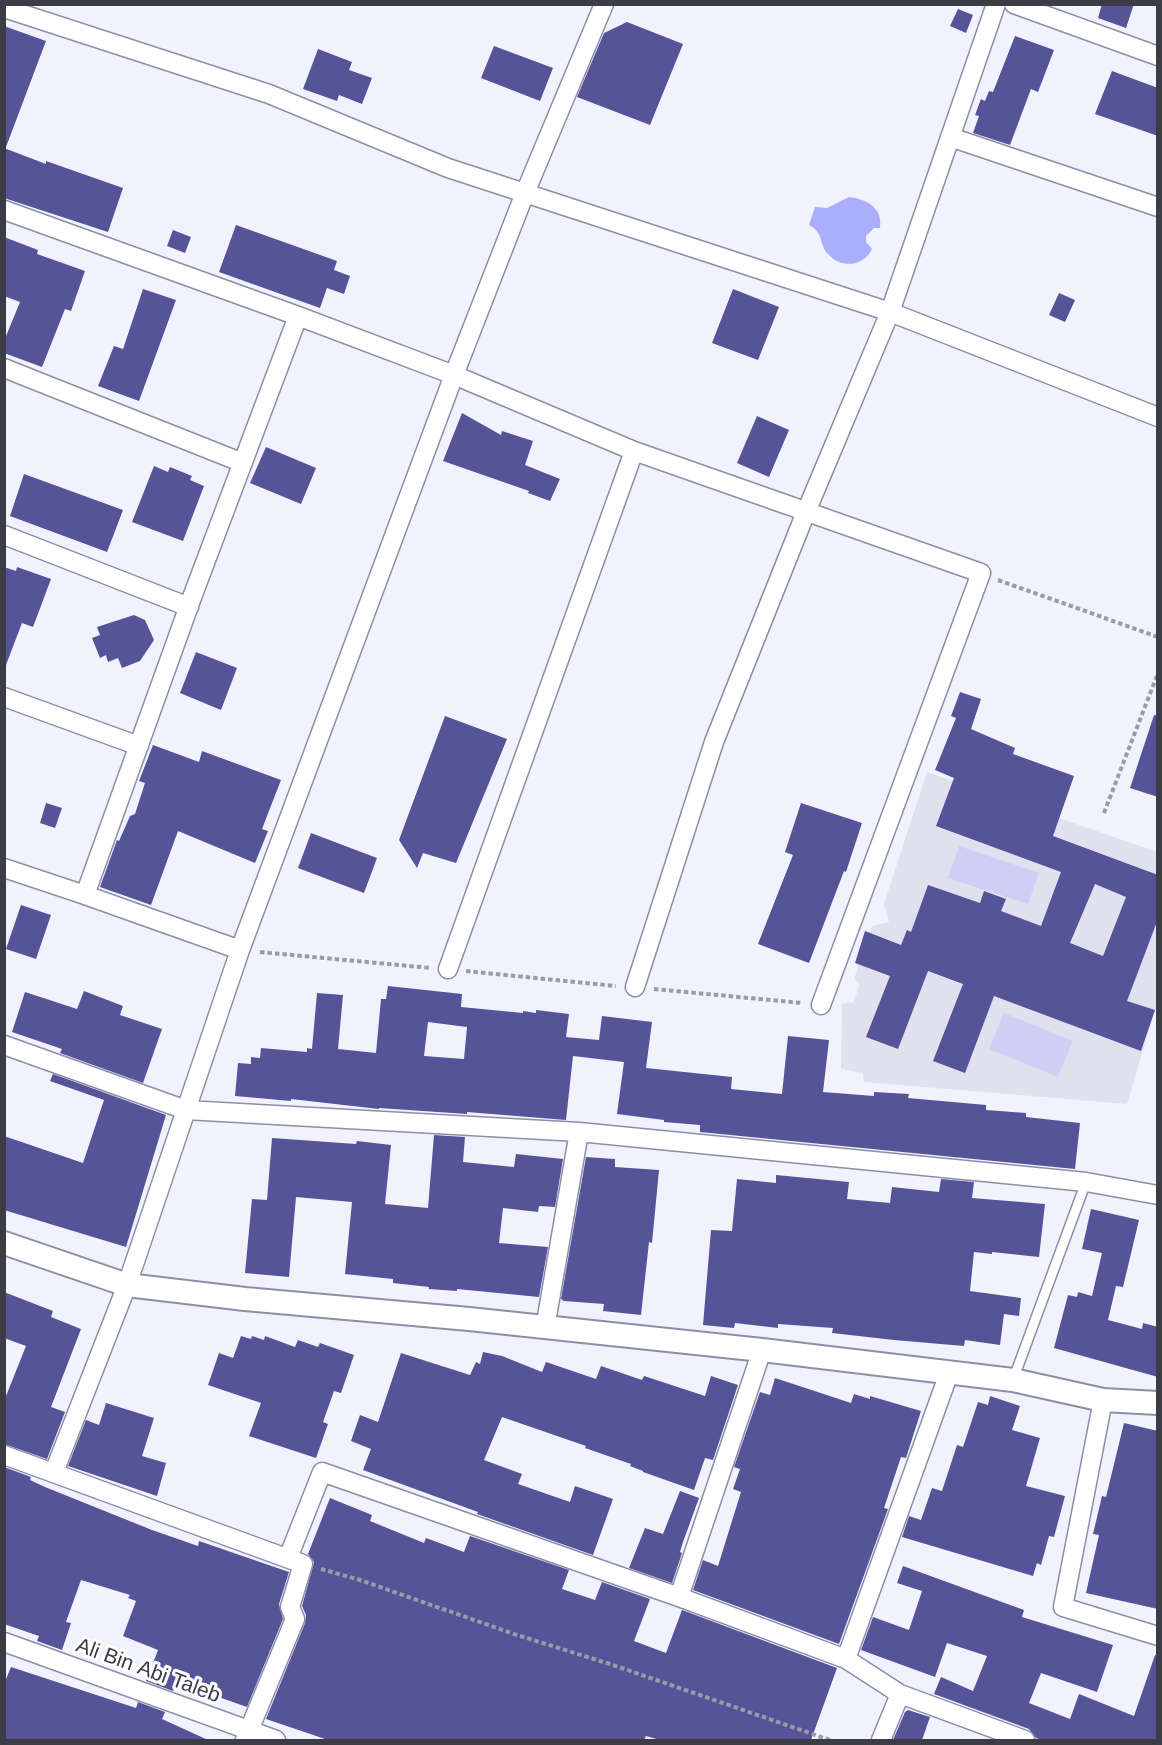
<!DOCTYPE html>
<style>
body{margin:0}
#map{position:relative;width:1162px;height:1745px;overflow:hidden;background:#f1f2fe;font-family:Arial,sans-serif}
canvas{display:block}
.frame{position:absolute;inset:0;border:6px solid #3b3c46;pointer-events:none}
</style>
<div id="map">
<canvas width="1162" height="1745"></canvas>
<div class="frame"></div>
</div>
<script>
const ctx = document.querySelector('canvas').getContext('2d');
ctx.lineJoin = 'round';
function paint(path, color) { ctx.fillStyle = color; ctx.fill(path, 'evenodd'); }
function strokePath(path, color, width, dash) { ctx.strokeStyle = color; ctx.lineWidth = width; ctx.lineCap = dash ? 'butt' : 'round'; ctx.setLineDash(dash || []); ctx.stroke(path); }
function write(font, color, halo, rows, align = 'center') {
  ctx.font = font + ' Arial,sans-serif'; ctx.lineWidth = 6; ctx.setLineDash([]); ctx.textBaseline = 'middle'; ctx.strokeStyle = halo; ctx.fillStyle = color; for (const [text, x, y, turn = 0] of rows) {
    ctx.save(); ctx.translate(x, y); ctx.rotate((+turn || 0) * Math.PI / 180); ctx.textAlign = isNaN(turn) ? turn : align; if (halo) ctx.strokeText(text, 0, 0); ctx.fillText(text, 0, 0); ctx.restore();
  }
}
paint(new Path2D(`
 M 927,772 L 1157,852 L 1157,1003 L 1127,1104 L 864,1082 L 863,1073 L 841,1069 L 842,1004 L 854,1002 L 860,983 L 854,979 L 872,926 L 889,922 L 884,904 Z`), '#e0e0ee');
paint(new Path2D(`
 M 959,846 L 1039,873 L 1028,904 L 948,878 Z
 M 1004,1013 L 1073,1041 L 1058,1077 L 989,1049 Z`), '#cdcff5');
paint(new Path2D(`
 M 849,197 C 867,199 883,208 880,228 L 874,228 L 866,236 L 866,242 L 872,249 C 864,266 842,269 829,255 C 818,245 825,233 809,225 L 815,207 L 827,208 Z`), '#abaffb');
paint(new Path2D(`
 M 1102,4 L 1134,4 L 1126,28 L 1098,18 Z
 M 958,9 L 973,15 L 966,33 L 950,26 Z
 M 627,22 L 683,44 L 650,125 L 577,97 L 604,33 Z
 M 4,26 L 46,41 L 6,147 L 4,146 Z
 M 1015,36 L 1054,50 L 1038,92 L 1031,89 L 1010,145 L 973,133 L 979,116 L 975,115 L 981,99 L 985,101 L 989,91 L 993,92 Z
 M 494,46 L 553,68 L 540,101 L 481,78 Z
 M 318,49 L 352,62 L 349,70 L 372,78 L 362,104 L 339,95 L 337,101 L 303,89 Z
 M 1112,71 L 1158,88 L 1158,136 L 1095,114 Z
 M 4,148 L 46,164 L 46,161 L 123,188 L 108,232 L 4,198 Z
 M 236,225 L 337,261 L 334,270 L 350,276 L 344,294 L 327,288 L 320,308 L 219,272 Z
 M 173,230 L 191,237 L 185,253 L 167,246 Z
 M 4,237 L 38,250 L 37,254 L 85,271 L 71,311 L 65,309 L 42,367 L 4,353 L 4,341 L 20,302 L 4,296 Z
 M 143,289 L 176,300 L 139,401 L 98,386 L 114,346 L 123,349 Z
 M 733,289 L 779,307 L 758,360 L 712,343 Z
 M 1059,293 L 1075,300 L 1065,322 L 1049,315 Z
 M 462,413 L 501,435 L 502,431 L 533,441 L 525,465 L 560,479 L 550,501 L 528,493 L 529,491 L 443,461 Z
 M 757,416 L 789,430 L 769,477 L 737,463 Z
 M 266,447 L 316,468 L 301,504 L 250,483 Z
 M 154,466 L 168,472 L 170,467 L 192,476 L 190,480 L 204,486 L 183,541 L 132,522 Z
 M 24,474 L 123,510 L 107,552 L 10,516 Z
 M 4,567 L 16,571 L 17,567 L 51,579 L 33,627 L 22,623 L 6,665 L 4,665 Z
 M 134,615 L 145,620 L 154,640 L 140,661 L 122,668 L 118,658 L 108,662 L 106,655 L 100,658 L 92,638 L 100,635 L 97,627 Z
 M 196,652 L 237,668 L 221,710 L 180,693 Z
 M 960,692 L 981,699 L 971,729 L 1015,748 L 1013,754 L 1074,776 L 1053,836 L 1158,875 L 1158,919 L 1127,1001 L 1155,1010 L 1141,1051 L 994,996 L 965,1073 L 933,1061 L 963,984 L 928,971 L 898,1049 L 866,1037 L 890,976 L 855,963 L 865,931 L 901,945 L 907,930 L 911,932 L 928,885 L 980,903 L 984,891 L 1006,899 L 1001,911 L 1041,926 L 1061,872 L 936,826 L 954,778 L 935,770 L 956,718 L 951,716 ZM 1095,884 L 1126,897 L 1103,956 L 1070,943 Z
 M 1154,715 L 1158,716 L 1158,797 L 1130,788 Z
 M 445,716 L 507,739 L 456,863 L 423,853 L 417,868 L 399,840 Z
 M 153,745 L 199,762 L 202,751 L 281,780 L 262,829 L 268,831 L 255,863 L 178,831 L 151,905 L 100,887 L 117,840 L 119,841 L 130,816 L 135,814 L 145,783 L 139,781 Z
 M 46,803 L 62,808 L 55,828 L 40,823 Z
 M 801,803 L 862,823 L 846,872 L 844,871 L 809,963 L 758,944 L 793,855 L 785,852 Z
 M 311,833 L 377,858 L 364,893 L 298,868 Z
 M 21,905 L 51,915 L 36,959 L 6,949 Z
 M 388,986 L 462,994 L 461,1007 L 523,1013 L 523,1011 L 536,1013 L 536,1010 L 569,1014 L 566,1037 L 599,1040 L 602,1016 L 652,1022 L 646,1068 L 732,1077 L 731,1089 L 782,1094 L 788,1036 L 829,1040 L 823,1092 L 874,1096 L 874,1092 L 909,1094 L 908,1098 L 986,1105 L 986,1110 L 1026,1113 L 1026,1117 L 1080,1123 L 1075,1169 L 700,1132 L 700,1125 L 664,1122 L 664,1120 L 617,1114 L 624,1062 L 573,1056 L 566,1120 L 467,1112 L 467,1114 L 379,1108 L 379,1109 L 291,1099 L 291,1101 L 235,1096 L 238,1063 L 251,1064 L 251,1057 L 260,1058 L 261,1048 L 307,1052 L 307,1048 L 312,1049 L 317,993 L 343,995 L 338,1049 L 376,1053 L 381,999 L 386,999 ZM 428,1022 L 467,1027 L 464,1059 L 424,1056 Z
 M 84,991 L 123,1006 L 120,1015 L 162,1029 L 143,1083 L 60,1053 L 62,1049 L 12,1032 L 25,992 L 77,1009 Z
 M 53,1074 L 166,1115 L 126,1247 L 4,1210 L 4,1136 L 83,1163 L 104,1100 L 50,1081 Z
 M 434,1135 L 465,1137 L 463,1162 L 514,1167 L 516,1154 L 563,1159 L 555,1207 L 539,1206 L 538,1212 L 503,1208 L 499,1243 L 548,1247 L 539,1297 L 457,1289 L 457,1291 L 429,1289 L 429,1287 L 393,1283 L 393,1279 L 345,1274 L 352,1202 L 296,1197 L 289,1277 L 245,1273 L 252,1199 L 267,1200 L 272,1138 L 356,1144 L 357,1141 L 391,1145 L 385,1204 L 428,1208 Z
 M 586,1157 L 615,1159 L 615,1167 L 659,1170 L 652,1243 L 649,1242 L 641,1315 L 603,1311 L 604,1304 L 564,1301 L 561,1299 Z
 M 776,1175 L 849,1182 L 847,1199 L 890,1203 L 892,1187 L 939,1192 L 941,1179 L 974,1182 L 972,1198 L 1045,1204 L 1039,1257 L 992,1252 L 992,1254 L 974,1252 L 970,1291 L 1021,1298 L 1019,1316 L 1004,1314 L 1000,1345 L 965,1340 L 964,1346 L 894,1340 L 832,1333 L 833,1328 L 778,1324 L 778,1328 L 735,1323 L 734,1328 L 703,1325 L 711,1230 L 732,1231 L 737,1179 L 776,1183 Z
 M 1091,1209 L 1139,1220 L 1123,1287 L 1116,1286 L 1108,1320 L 1142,1329 L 1143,1323 L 1158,1327 L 1158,1377 L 1054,1348 L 1068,1295 L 1077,1297 L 1078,1292 L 1092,1296 L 1102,1253 L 1082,1249 Z
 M 4,1292 L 53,1311 L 51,1317 L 81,1329 L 51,1407 L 65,1412 L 47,1459 L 4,1444 L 4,1401 L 26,1346 L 4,1338 Z
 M 241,1336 L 251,1339 L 252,1336 L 264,1340 L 265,1336 L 295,1347 L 298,1340 L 318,1347 L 320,1343 L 354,1355 L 341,1393 L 334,1391 L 323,1422 L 328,1424 L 316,1458 L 249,1436 L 261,1403 L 208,1385 L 219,1353 L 233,1358 Z
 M 483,1352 L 502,1356 L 542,1372 L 546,1362 L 596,1379 L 601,1366 L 642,1380 L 644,1376 L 705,1396 L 711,1376 L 738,1385 L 713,1460 L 705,1458 L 694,1490 L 643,1472 L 643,1471 L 630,1466 L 631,1464 L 585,1448 L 586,1446 L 502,1417 L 484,1460 L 522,1474 L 518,1484 L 570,1502 L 575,1486 L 613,1499 L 593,1555 L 477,1514 L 478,1512 L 363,1470 L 371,1449 L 351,1441 L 360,1415 L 378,1422 L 401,1353 L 470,1375 L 476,1362 L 480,1364 Z
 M 775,1378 L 851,1403 L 854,1394 L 870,1399 L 870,1396 L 921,1411 L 906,1458 L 901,1457 L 884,1508 L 888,1509 L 839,1644 L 693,1590 L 703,1560 L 718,1566 L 741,1492 L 733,1489 L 740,1469 L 734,1467 L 760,1392 L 770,1395 Z
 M 990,1396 L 1020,1406 L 1012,1430 L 1040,1438 L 1026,1486 L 1065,1496 L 1054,1537 L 1049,1536 L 1041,1565 L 1037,1563 L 1033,1576 L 902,1537 L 909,1516 L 921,1520 L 932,1488 L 942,1491 L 957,1445 L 963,1447 L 978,1402 L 988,1405 Z
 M 106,1403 L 154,1418 L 142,1456 L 166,1463 L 157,1496 L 68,1466 L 86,1420 L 99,1425 Z
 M 1124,1423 L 1158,1431 L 1158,1609 L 1086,1593 L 1099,1535 L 1093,1534 L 1102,1496 L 1106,1497 Z
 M 4,1467 L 31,1477 L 30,1480 L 45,1487 L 152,1530 L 198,1546 L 199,1541 L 289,1572 L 279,1604 L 283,1619 L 247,1707 L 176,1682 L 173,1691 L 146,1681 L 158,1650 L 123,1636 L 136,1601 L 128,1598 L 130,1595 L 81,1580 L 66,1622 L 71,1623 L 62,1650 L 37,1641 L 39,1636 L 4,1624 Z
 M 680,1491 L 699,1498 L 683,1542 L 680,1552 L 682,1553 L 672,1583 L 629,1568 L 645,1528 L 663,1534 Z
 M 330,1498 L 372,1515 L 370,1521 L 424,1543 L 426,1538 L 464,1552 L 470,1536 L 569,1570 L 562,1589 L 595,1600 L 602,1582 L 650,1599 L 634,1641 L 666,1653 L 682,1610 L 837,1668 L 811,1740 L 660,1740 L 646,1736 L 644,1740 L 328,1740 L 266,1719 L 305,1623 L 306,1615 L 302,1606 L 314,1562 L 308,1554 Z
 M 903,1566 L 1024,1610 L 1022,1617 L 1113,1645 L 1097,1692 L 1041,1673 L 1029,1703 L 1070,1719 L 1079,1694 L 1134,1716 L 1155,1655 L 1158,1656 L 1158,1740 L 1042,1740 L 1036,1738 L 1029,1729 L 934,1694 L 941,1677 L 973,1691 L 987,1656 L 947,1643 L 935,1677 L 861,1650 L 873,1617 L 909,1630 L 922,1591 L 897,1583 Z
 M 11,1667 L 136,1708 L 138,1702 L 165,1712 L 162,1719 L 208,1740 L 4,1740 L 4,1684 Z
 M 908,1710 L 930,1717 L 922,1740 L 893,1740 L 905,1712 Z`), '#555499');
const service = new Path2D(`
 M 1013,1380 L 1086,1182`);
const minor = new Path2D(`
 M 1014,4 L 1158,56
 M 4,8 L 269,94 L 448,168 L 890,312 L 1158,417
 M 950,137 L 1158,207
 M 4,210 L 298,316 L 454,375 L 634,451 L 981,573 L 821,1005
 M 4,368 L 243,463
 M 4,535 L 189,607
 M 4,697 L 139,746
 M 4,868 L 85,895 L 191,600 L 298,316
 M 85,895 L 240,950
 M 448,969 L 634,451
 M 635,987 L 714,742 L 806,512 L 890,312 L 996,4
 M 4,1045 L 186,1110 L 579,1132 L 1086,1182 L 1158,1195
 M 545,1328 L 579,1132
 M 1103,1400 L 1063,1607 L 1158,1636
 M 4,1455 L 303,1564 L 290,1607 L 295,1619 L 245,1740
 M 54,1472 L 127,1285 L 240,950 L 454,375 L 525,193 L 604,4
 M 288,1558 L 322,1472 L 679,1597 L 846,1659 L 900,1694 L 1025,1740
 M 679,1597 L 762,1350
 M 4,1642 L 276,1740
 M 846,1659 L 949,1373
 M 881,1740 L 900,1694`);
const tertiary = new Path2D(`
 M 4,1243 L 127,1285 L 245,1299 L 469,1319 L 762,1350 L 1013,1380 L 1103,1400 L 1158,1403`);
strokePath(service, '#8c8ea8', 12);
strokePath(minor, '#8c8ea8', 21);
strokePath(tertiary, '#8c8ea8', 26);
strokePath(new Path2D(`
 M 998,580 L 1158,637
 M 1104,813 L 1158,673
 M 260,952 L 431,968
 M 466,971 L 616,986
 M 654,989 L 802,1003
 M 321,1569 L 360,1580 L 517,1635 L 610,1664 L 830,1740`), '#9a9ba6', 4, [4.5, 3]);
strokePath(service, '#fff', 9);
strokePath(minor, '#fff', 18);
strokePath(tertiary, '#fff', 22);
write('21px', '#3b3c46', '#fff', [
 ["Ali Bin Abi Taleb",148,1671,20]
]);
</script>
